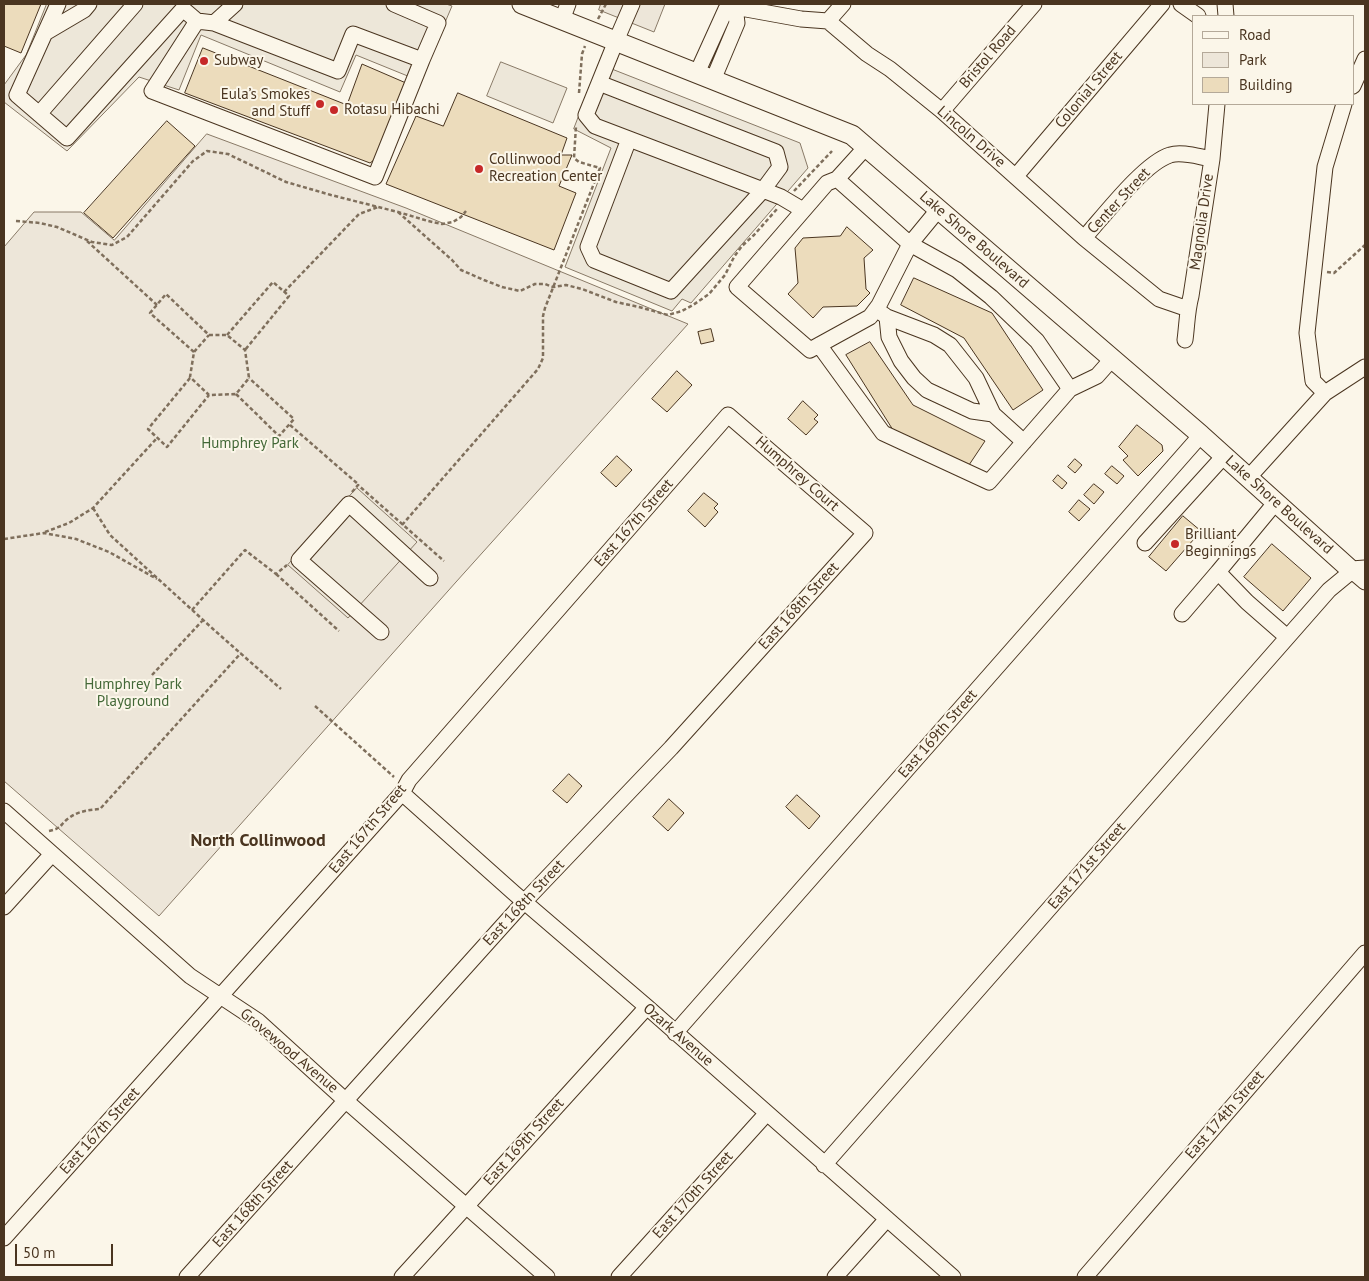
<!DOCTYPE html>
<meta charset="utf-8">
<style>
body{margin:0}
#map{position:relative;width:1369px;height:1281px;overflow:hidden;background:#fbf6e9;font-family:"PT Sans",sans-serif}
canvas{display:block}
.frame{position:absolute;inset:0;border:5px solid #4a3520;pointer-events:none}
.legend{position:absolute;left:1192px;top:15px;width:162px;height:90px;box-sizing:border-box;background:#fbf6e9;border:1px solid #b4a999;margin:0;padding:6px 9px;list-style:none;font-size:15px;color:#4a3520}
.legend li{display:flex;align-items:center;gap:10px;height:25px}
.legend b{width:25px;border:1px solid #b4a999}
.scale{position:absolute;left:15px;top:1244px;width:98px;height:22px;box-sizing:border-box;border:2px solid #4a3520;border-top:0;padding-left:6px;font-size:15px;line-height:18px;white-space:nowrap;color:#4a3520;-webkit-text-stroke:4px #fbf6e9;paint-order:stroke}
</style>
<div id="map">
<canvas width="1369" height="1281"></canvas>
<div class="frame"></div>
<ul class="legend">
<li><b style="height:6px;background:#fbf6e9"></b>Road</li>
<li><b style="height:14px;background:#ede6d9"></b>Park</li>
<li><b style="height:14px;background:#ecdcbc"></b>Building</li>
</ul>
<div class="scale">50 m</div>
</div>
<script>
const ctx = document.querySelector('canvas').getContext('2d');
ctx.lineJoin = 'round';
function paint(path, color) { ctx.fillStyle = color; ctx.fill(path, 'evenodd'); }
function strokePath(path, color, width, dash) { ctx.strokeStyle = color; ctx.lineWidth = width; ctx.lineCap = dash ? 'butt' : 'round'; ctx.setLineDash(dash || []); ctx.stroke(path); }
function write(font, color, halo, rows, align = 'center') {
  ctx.font = font + ' "PT Sans",sans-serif'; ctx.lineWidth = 4; ctx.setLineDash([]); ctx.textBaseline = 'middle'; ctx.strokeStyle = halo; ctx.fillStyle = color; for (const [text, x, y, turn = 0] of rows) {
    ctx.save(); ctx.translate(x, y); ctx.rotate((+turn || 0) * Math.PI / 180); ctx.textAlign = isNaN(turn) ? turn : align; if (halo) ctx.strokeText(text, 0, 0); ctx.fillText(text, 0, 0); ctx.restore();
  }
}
const green = new Path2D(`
 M 601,4 L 665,4 L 654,32 L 599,10 Z
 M 207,134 L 406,208 L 688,324 L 456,582 L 159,916 L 4,781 L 4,247 L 34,212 L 81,212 L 114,240 Z`);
paint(green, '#ede6d9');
strokePath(green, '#887966', 1);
const parking = new Path2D(`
 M 47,4 L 446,4 L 452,6 L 420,81 L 356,55 L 340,92 L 201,35 L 179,90 L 139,77 L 67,151 L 4,102 L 4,85 L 26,55 Z
 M 501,62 L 567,88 L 553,123 L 487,96 Z
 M 599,64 L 800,143 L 808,168 L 691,303 L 682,299 L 672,311 L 565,267 L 611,148 L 574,129 Z
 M 357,488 L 417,542 L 348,618 L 288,565 Z`);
paint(parking, '#ede7d9');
strokePath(parking, '#887966', 1);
const building = new Path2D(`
 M 4,4 L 41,4 L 21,53 L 4,46 Z
 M 203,48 L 347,105 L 362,64 L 406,83 L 378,157 L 370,163 L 185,93 Z
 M 458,93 L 567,138 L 561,155 L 572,155 L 559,186 L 576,193 L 554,250 L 386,184 L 416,116 L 443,126 Z
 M 167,121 L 195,146 L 113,238 L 84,213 Z
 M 847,227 L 873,250 L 864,258 L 866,289 L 870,293 L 857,306 L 823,307 L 813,318 L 788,294 L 798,283 L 795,248 L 803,238 L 840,236 Z
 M 914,278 L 992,313 L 1043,390 L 1013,410 L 964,338 L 901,305 Z
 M 711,329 L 714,341 L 701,344 L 698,332 Z
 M 870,342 L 913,405 L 985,441 L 969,465 L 893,430 L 846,355 Z
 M 677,371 L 692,385 L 667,412 L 652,399 Z
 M 803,401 L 818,415 L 814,419 L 818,422 L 806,435 L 788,419 Z
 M 1137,425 L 1162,445 L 1163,451 L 1138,476 L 1123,460 L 1128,456 L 1119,447 Z
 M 617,456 L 632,470 L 616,487 L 601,473 Z
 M 1075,459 L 1082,465 L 1075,473 L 1068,467 Z
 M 1112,466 L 1124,476 L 1117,484 L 1105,474 Z
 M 1058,475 L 1067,483 L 1062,489 L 1053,481 Z
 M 1094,484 L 1104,492 L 1094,504 L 1084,495 Z
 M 704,493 L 718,504 L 714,508 L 718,512 L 705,527 L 688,511 Z
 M 1079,500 L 1090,509 L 1079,521 L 1069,512 Z
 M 1183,516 L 1201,531 L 1166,571 L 1149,557 Z
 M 1272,544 L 1311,578 L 1283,611 L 1244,577 Z
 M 569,774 L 582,786 L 567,803 L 553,791 Z
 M 797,795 L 820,816 L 809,829 L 786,807 Z
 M 669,799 L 684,813 L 668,831 L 653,817 Z`);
paint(building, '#ecdcbc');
strokePath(building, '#4a3520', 1);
const minor = new Path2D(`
 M 58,4 L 17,95 L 67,138 L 183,9 L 197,21 L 214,23 L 338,71 L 353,34 L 422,60 L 438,23 L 394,4
 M 1181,4 L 1198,16
 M 1225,4 L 1226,16
 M 562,20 L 568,4
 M 197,21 L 152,91 L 375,177 L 422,60
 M 828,21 L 843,4
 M 214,23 L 235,4
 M 45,33 L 84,10 L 89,4
 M 697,73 L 726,9 L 735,7 L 801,19 L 828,21 L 867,54 L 890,69 L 942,111 L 1084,238 L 1159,299 L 1188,309
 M 713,80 L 737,23 L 735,7 L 734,4
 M 599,83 L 616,41 L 632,4
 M 1353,86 L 1365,59
 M 942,111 L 1034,4
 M 39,114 L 135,4
 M 629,139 L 588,247 L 594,260 L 671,291 L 763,190 L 780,167 L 776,152 L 599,83 L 586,115 L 595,126 L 763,190 L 781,197 L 803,210
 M 866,147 L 837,179 L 827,183 L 737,287 L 810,350 L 870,317 L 879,305 L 910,244 L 938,210
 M 1016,176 L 1162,4
 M 837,179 L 910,244 L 957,270 L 991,297 L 1037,341 L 1070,389
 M 1084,238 C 1103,217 1144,163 1170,155 C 1182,151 1199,157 1212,159
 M 876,309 L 887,317 L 934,335 L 950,345 L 976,378 L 993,414 L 1024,442
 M 887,317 L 889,337 L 901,361 L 914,378 L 927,390 L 972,411 L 993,414
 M 1185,340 C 1187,325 1187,311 1191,296 L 1212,159 L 1217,104
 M 819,345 L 883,433 L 989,482 L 1070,389 L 1097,376 L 1112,359
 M 1325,393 L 1313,381 L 1307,333 L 1325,167 L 1344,104
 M 1249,477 L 1325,393 L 1365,367
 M 1276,502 L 1218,572 L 1247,602 L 1287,637
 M 1145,543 L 1224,456
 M 1182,614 L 1218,572
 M 381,632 L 299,560 L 349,504 L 430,578
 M 402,793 L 514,893 L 647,1007 L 953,1277
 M 4,811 L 190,976 L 258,1021 L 345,1100 L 547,1277
 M 4,907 L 52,854
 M 675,1033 L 1201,435
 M 824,1165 L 1329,590 L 1352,571 L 1365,582
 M 4,1238 L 402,793 L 409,780 L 728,415 L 865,533 L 671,748 L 524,902 L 187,1277
 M 402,1277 L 647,1007
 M 619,1277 L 767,1113
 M 835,1277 L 887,1219
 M 1085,1277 L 1365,953`);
const major = new Path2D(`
 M 522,4 L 852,135 L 1201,435 L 1352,571 L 1365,570`);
strokePath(minor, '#4a3520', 17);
strokePath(major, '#4a3520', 21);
strokePath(new Path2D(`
 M 598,19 L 606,4
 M 579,93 L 582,54 L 585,46
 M 794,191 L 832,151
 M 398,212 L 452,260 L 461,270 L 484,280 L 502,287 L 520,291 L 535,284 L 545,284 L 553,287 L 566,285 L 582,289 L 616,302 L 639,307 L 668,315 L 682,311 L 693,305 L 709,294 L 725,275 L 734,257 L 742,246 L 754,235 L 777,209
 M 16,221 L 40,223 L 57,227 L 92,242 L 112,245 L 127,237 L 193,161 L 207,151 L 228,154 L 286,182 L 331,195 L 398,212 L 428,221 L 442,224 L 453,222 L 461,217 L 466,211
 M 87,241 L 157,305
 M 1327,272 L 1334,273 L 1365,245
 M 284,292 L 359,214 L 378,207
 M 227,335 L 273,282 L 289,296 L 245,350
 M 194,352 L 150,313 L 166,294 L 209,335 L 227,335 L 245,350 L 249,378 L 236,394 L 209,395 L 190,377 L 194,352 L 209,335
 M 190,378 L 148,429 L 167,447 L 209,395
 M 236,394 L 279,436 L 294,419 L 249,378
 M 290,425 L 358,484
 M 352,492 L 358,485 L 444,561
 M 93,508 L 110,535 L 213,629 L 281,689
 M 402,525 L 538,369 L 543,358 L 543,316 L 545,308 L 600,168 L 579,162 L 574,158 L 576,126
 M 45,532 L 69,523 L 93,508 L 157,438
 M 4,539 L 44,533 L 76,539 L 109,552 L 157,579
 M 276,574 L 339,631
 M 192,610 L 245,550 L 276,574 L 287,565
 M 152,675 L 203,620
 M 315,706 L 394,777
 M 49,831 C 63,828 59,825 69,818 C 78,811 89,810 100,809 L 241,653`), '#7f6f5c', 2.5, [4, 2.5]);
strokePath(minor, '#fbf6e9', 15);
strokePath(major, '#fbf6e9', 19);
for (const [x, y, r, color] of [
 [204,61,5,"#c62828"],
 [320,104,5,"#c62828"],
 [334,110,5,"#c62828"],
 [479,169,5,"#c62828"],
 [1175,544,5,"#c62828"]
]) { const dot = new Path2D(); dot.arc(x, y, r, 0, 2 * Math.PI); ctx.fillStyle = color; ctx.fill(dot); strokePath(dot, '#fbf6e9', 2); }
write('15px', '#4a3520', '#fbf6e9', [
 ["Bristol Road",988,57,-49],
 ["Colonial Street",1089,90,-50],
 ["Lincoln Drive",971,137,41],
 ["Center Street",1119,201,-47],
 ["Magnolia Drive",1202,222,-82],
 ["Lake Shore Boulevard",974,240,41],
 ["Humphrey Court",797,474,41],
 ["Lake Shore Boulevard",1279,505,42],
 ["East 167th Street",634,523,-49],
 ["East 168th Street",799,606,-48],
 ["East 169th Street",938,734,-49],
 ["East 167th Street",368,829,-50],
 ["East 171st Street",1087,866,-49],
 ["East 168th Street",524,903,-47],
 ["Ozark Avenue",678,1035,41],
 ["Grovewood Avenue",289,1051,40],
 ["East 174th Street",1225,1115,-49],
 ["East 167th Street",100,1131,-48],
 ["East 169th Street",524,1142,-48],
 ["East 170th Street",693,1195,-48],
 ["East 168th Street",253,1204,-48]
]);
write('15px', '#4a3520', '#fbf6e9', [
 ["Subway",214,61],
 ["Eula’s Smokes",310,95,"right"],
 ["and Stuff",310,112,"right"],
 ["Rotasu Hibachi",344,110],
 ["Collinwood",489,160],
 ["Recreation Center",489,177],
 ["Brilliant",1185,535],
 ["Beginnings",1185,552]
], 'left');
write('15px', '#436837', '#fbf6e9', [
 ["Humphrey Park",250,444],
 ["Humphrey Park",133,685],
 ["Playground",133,702]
]);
write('bold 18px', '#4a3520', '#fbf6e9', [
 ["North Collinwood",258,841]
]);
</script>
